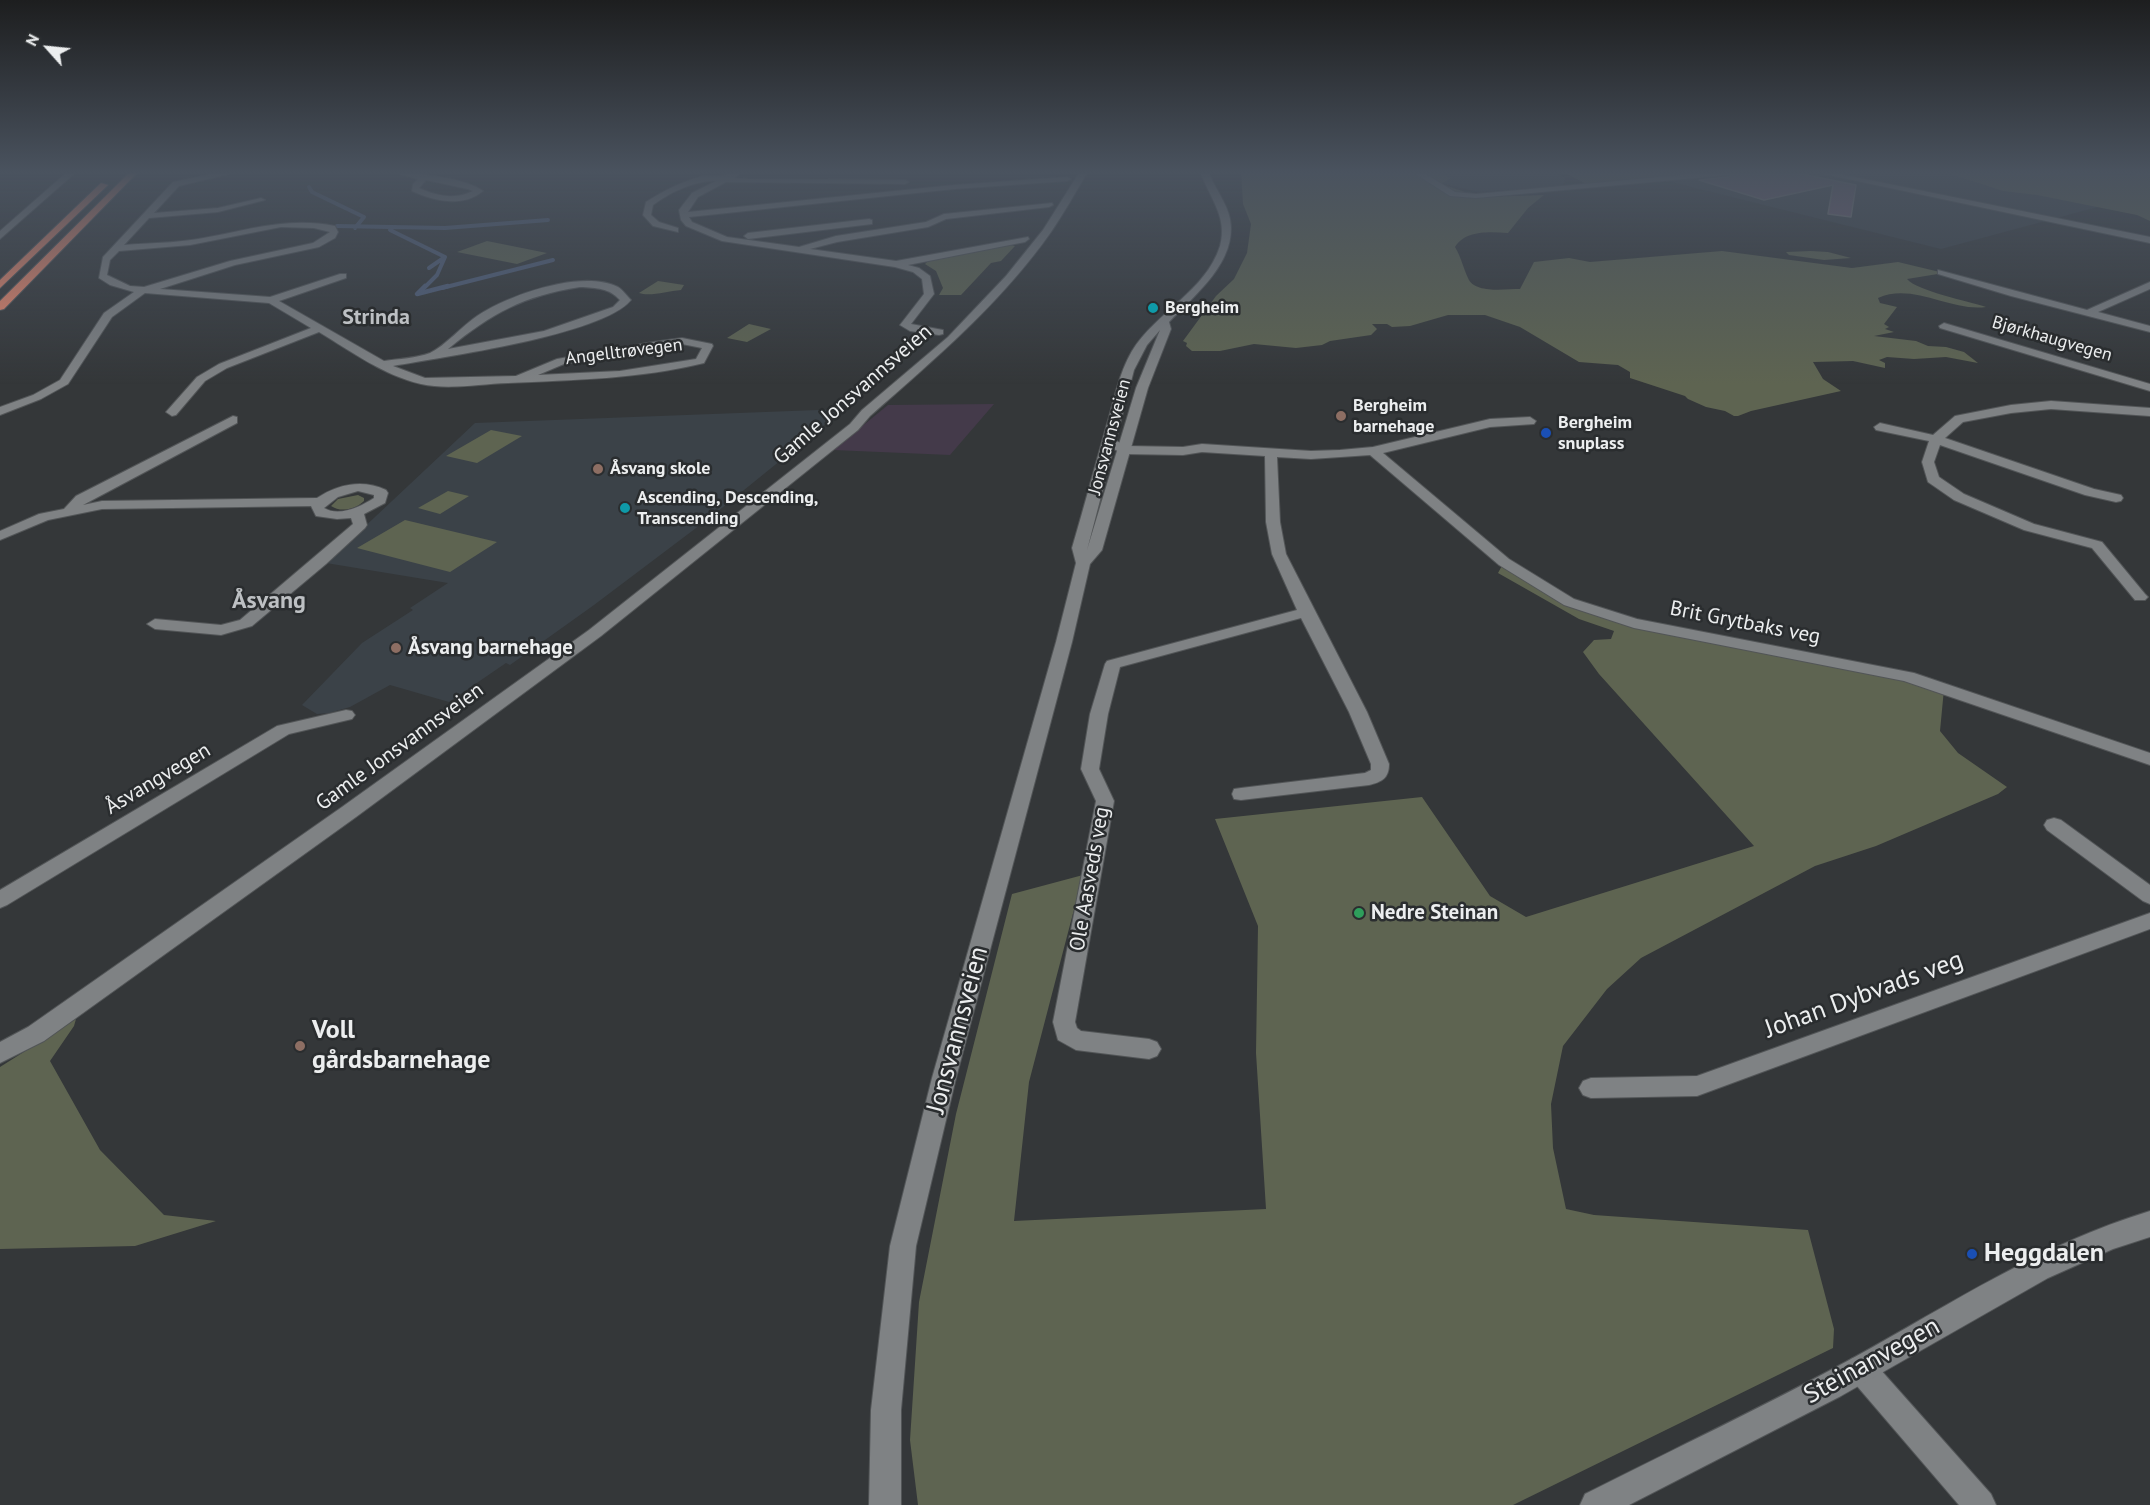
<!DOCTYPE html>
<meta charset="utf-8">
<style>
body{margin:0}
#map{position:relative;width:2150px;height:1505px;overflow:hidden;background:#343739;font-family:"PT Sans",sans-serif}
canvas{display:block}
.north{position:absolute;left:18px;top:18px;width:60px;height:60px;-webkit-text-stroke:4px #2a2d2f;paint-order:stroke;rotate:297deg;font-size:16px;font-weight:700;line-height:24px;text-align:center;color:#eceeef}
.north::after{content:'';display:block;margin:auto;width:21px;height:27px;background:#eceeef;clip-path:polygon(50% 0,100% 100%,50% 72%,0 100%)}
</style>
<div id="map">
<canvas width="2150" height="1505"></canvas>
<div class="north">N</div>
</div>
<script>
const ctx = document.querySelector('canvas').getContext('2d');
ctx.lineJoin = 'round';
function paint(path, color) { ctx.fillStyle = color; ctx.fill(path, 'evenodd'); }
function strokePath(path, color, width, dash) { ctx.strokeStyle = color; ctx.lineWidth = width; ctx.lineCap = dash ? 'butt' : 'round'; ctx.setLineDash(dash || []); ctx.stroke(path); }
function write(font, color, halo, rows, align = 'center') {
  ctx.font = font + ' "PT Sans",sans-serif'; ctx.lineWidth = 5; ctx.setLineDash([]); ctx.textBaseline = 'middle'; ctx.strokeStyle = halo; ctx.fillStyle = color; for (const [text, x, y, turn = 0] of rows) {
    ctx.save(); ctx.translate(x, y); ctx.rotate((+turn || 0) * Math.PI / 180); ctx.textAlign = isNaN(turn) ? turn : align; if (halo) ctx.strokeText(text, 0, 0); ctx.fillText(text, 0, 0); ctx.restore();
  }
}
paint(new Path2D(`
 M 994,404 L 950,455 L 833,450 L 888,405 Z`), '#443a4a');
paint(new Path2D(`
 M 1429,173 L 1555,173 L 1564,177 L 1565,182 L 1562,186 L 1479,192 L 1440,183 Z
 M 1635,173 L 2150,173 L 2150,193 L 1941,249 Z
 M 844,409 L 712,516 L 594,605 L 510,665 L 506,663 L 449,702 L 390,685 L 350,707 L 329,713 L 317,714 L 302,705 L 362,643 L 413,610 L 410,608 L 448,583 L 326,563 L 475,423 Z`), '#3b4248');
paint(new Path2D(`
 M 1241,173 L 1438,173 L 1451,178 L 1441,184 L 1465,192 L 1465,194 L 1480,197 L 1544,195 L 1528,208 L 1508,233 C 1489,232 1466,230 1455,247 C 1461,257 1463,267 1468,278 C 1474,294 1506,289 1520,289 L 1534,262 L 1569,258 L 1590,262 L 1722,251 L 1852,268 L 1898,262 L 1944,273 L 1907,279 C 1917,291 1968,301 1986,307 C 1951,312 1913,282 1878,298 L 1880,303 L 1897,307 L 1884,324 L 1889,327 L 1885,329 L 1894,332 L 1874,336 L 1916,341 L 1928,346 L 1946,347 L 1964,352 L 1978,363 L 1946,357 L 1914,359 L 1887,357 L 1879,360 L 1885,363 L 1885,368 L 1853,361 L 1813,362 L 1823,379 L 1841,391 L 1751,411 L 1738,416 L 1734,416 L 1725,411 L 1706,407 L 1688,399 L 1685,396 L 1630,378 L 1630,372 L 1618,365 L 1579,362 L 1520,327 L 1485,315 L 1448,315 L 1410,326 L 1392,327 L 1387,324 L 1372,324 L 1377,329 L 1371,335 L 1330,341 L 1322,345 L 1296,348 L 1254,344 L 1220,351 L 1192,351 L 1186,346 L 1187,343 L 1183,341 L 1216,296 L 1234,279 L 1247,253 L 1251,224 L 1243,204 Z
 M 1565,173 L 1687,173 L 1694,175 L 1596,186 L 1584,183 Z
 M 1948,173 L 2135,175 L 2133,173 L 2150,173 L 2150,221 L 2137,215 L 2037,195 L 2003,191 Z
 M 487,241 L 547,253 L 517,264 L 457,252 Z
 M 1011,245 L 1015,246 L 1001,261 L 991,263 L 961,295 L 939,295 L 943,288 L 936,271 L 925,264 L 930,259 Z
 M 1811,251 L 1828,252 L 1851,258 L 1824,260 L 1789,255 L 1786,252 Z
 M 658,281 L 684,285 L 681,290 C 667,291 650,297 639,293 Z
 M 749,324 L 771,329 L 747,342 L 727,338 Z
 M 491,430 L 522,436 L 477,463 L 446,456 Z
 M 448,491 L 469,496 L 440,514 L 418,508 Z
 M 358,495 L 364,498 L 364,501 C 356,509 341,513 331,506 L 338,499 Z
 M 405,520 L 497,542 L 450,572 L 357,548 Z
 M 1504,562 L 1569,602 L 1634,623 L 1944,689 L 1940,731 L 1958,753 L 2007,787 L 1998,794 L 1876,846 L 1815,866 L 1641,958 L 1607,989 L 1563,1046 L 1551,1104 L 1553,1148 L 1566,1209 L 1594,1215 L 1808,1230 L 1834,1329 L 1833,1348 L 1513,1505 L 918,1505 L 910,1440 L 919,1302 L 956,1114 L 1012,894 L 1083,875 L 1029,1082 L 1014,1221 L 1266,1209 L 1256,1053 L 1258,926 L 1215,819 L 1422,797 L 1490,896 L 1526,917 L 1754,846 L 1599,674 L 1583,652 L 1594,640 L 1611,639 L 1614,631 L 1579,619 L 1498,573 Z
 M 76,1019 L 74,1026 L 50,1061 L 100,1150 L 164,1215 L 216,1221 L 135,1246 L 0,1249 L 0,1067 Z`), '#5e6451');
strokePath(new Path2D(`
 M 309,187 L 312,192 L 364,217 L 355,228
 M 337,226 L 445,228 L 548,220
 M 390,230 L 445,257 L 437,275 L 424,288
 M 429,268 L 445,257
 M 442,288 L 553,260`), '#505f7c', 4);
strokePath(new Path2D(`
 M 425,286 L 417,294 L 448,286`), '#505f7c', 4.5);
const building = new Path2D(`
 M 1734,173 L 1797,173 L 1856,185 L 1851,217 L 1828,214 L 1833,185 L 1764,200 L 1699,180 L 1728,177 Z`);
paint(building, '#79607b');
strokePath(building, '#828082', 1.5);
const street = new Path2D(`
 M 66,173 L 75,173 L 0,239 L 0,231 Z
 M 217,173 L 233,173 L 179,186 L 154,213 L 218,208 L 261,198 L 265,200 L 218,212 L 149,218 L 124,245 C 149,243 174,243 198,239 C 245,231 287,216 335,226 L 338,232 L 335,238 L 319,247 L 235,265 L 160,289 L 270,297 L 340,274 L 346,274 L 346,278 L 279,301 L 384,361 C 398,359 417,358 430,353 C 445,346 462,326 477,316 C 508,295 582,269 618,287 C 623,290 627,296 631,300 C 603,335 442,357 393,366 L 425,378 L 516,376 L 557,359 L 653,342 L 682,338 L 712,344 L 713,346 L 704,363 C 640,379 573,380 508,383 C 480,384 448,390 421,384 C 383,375 352,352 319,332 L 227,368 L 205,381 L 176,415 L 172,416 L 166,412 L 197,377 L 219,364 L 311,328 L 269,303 L 145,293 L 112,317 L 68,384 L 41,399 L 0,415 L 0,407 L 33,395 L 60,380 L 104,313 L 134,292 L 110,285 L 99,278 L 103,257 L 173,182 ZM 281,227 L 314,228 L 330,232 L 313,243 L 230,261 L 144,287 L 130,286 L 107,275 L 110,260 L 119,251 L 190,245 ZM 580,287 C 597,288 609,288 620,300 L 613,307 L 544,331 L 448,349 C 492,313 523,296 580,287 ZM 682,344 L 702,348 L 696,359 L 620,371 L 538,375 L 564,364 Z
 M 396,173 C 418,173 466,178 483,191 C 463,208 434,201 412,191 L 413,184 L 418,179 ZM 426,180 L 468,189 L 473,191 C 456,200 436,196 419,188 Z
 M 731,173 L 741,173 L 734,178 L 748,179 L 905,180 L 909,182 L 905,184 L 726,182 L 698,197 L 688,212 L 954,185 L 1067,177 L 1071,179 L 1067,181 L 954,189 L 689,217 L 692,222 L 727,237 L 799,247 L 836,236 L 926,222 L 944,214 L 1052,203 L 1053,205 L 1049,207 L 946,219 L 928,227 L 837,242 L 810,249 L 896,261 L 1028,237 L 1029,239 L 1025,242 L 908,265 L 919,268 L 930,276 L 934,294 L 911,324 L 943,330 L 943,334 L 939,335 L 910,331 L 900,325 L 924,294 L 922,279 L 913,272 L 895,267 L 722,241 L 686,226 L 681,220 L 679,210 L 692,193 L 716,181 C 695,180 669,193 653,205 L 651,215 L 659,222 L 678,228 L 678,232 L 653,226 L 643,215 L 646,202 C 663,191 683,181 703,176 C 713,174 721,178 731,173 Z
 M 1414,173 L 1424,173 L 1455,192 L 1476,194 L 1702,173 L 1732,173 L 1728,175 L 1476,198 L 1450,196 Z
 M 1819,173 L 1835,173 L 2150,237 L 2150,243 Z
 M 869,219 L 872,220 L 872,224 L 748,239 L 744,236 L 748,233 Z
 M 1938,270 L 2087,310 L 2150,282 L 2150,289 L 2098,312 L 2150,326 L 2150,332 L 2011,296 L 1938,274 Z
 M 1944,323 L 2150,384 L 2150,391 L 1940,328 L 1939,326 Z
 M 2051,401 L 2150,408 L 2150,416 L 2051,409 L 2011,413 L 1963,422 L 1945,438 L 2094,489 L 2121,495 L 2123,498 L 2121,501 L 2116,502 L 2085,495 L 1940,445 L 1934,462 L 1939,477 L 1964,494 L 2034,524 L 2102,542 L 2145,594 L 2148,597 L 2145,600 L 2135,600 L 2092,548 L 2024,530 L 1954,500 L 1928,482 L 1922,462 L 1929,441 L 1876,430 L 1874,427 L 1880,423 L 1933,435 L 1955,416 L 2011,405 Z
 M 233,416 L 237,417 L 237,423 L 83,505 L 102,501 L 317,498 C 338,484 363,479 386,490 L 388,493 L 385,503 L 364,514 L 367,525 L 365,528 L 326,564 L 252,626 L 221,635 L 155,629 L 147,624 L 155,619 L 221,625 L 240,620 L 353,524 L 351,518 L 337,519 L 316,516 L 311,506 L 102,509 L 48,520 L 0,540 L 0,531 L 39,514 L 64,509 L 76,496 ZM 358,491 L 374,495 L 374,498 C 360,507 339,517 324,508 L 338,497 Z
 M 1530,417 L 1536,421 L 1534,424 L 1490,427 L 1383,453 L 1509,559 L 1574,599 L 1637,619 L 1914,673 L 2150,753 L 2150,765 L 1904,681 L 1634,628 L 1564,605 L 1499,565 L 1370,455 L 1311,459 L 1277,457 L 1280,522 L 1286,554 L 1367,712 L 1389,764 C 1389,778 1382,782 1369,785 L 1241,800 L 1234,799 L 1232,794 L 1234,789 L 1241,788 L 1365,773 L 1371,770 L 1371,764 L 1349,712 L 1301,618 L 1120,667 L 1108,714 L 1099,769 L 1114,801 L 1075,1022 L 1077,1028 L 1081,1031 L 1149,1039 L 1157,1042 L 1161,1049 L 1157,1056 L 1149,1059 L 1076,1050 L 1058,1040 L 1053,1022 L 1096,801 L 1081,769 L 1090,714 L 1105,664 L 1107,661 L 1297,610 L 1272,554 L 1266,522 L 1265,456 L 1202,452 L 1183,455 L 1125,454 L 1104,445 L 1102,442 L 1104,439 L 1112,439 L 1127,446 L 1183,447 L 1202,444 L 1311,451 L 1340,450 L 1373,447 L 1490,419 Z
 M 346,710 L 352,711 L 355,715 L 352,719 L 289,734 L 7,905 L 0,908 L 0,890 L 277,726 Z
 M 2054,818 L 2061,820 L 2150,885 L 2150,904 L 2143,901 L 2047,830 L 2044,825 L 2047,820 Z
 M 2150,913 L 2150,929 L 1697,1096 L 1591,1098 L 1583,1095 L 1579,1088 L 1583,1081 L 1591,1078 L 1697,1076 Z
 M 1861,1355 L 1871,1359 L 1991,1494 L 1996,1505 L 1959,1505 L 1851,1379 L 1847,1369 L 1851,1359 Z`);
const secondary = new Path2D(`
 M 1079,173 L 1087,173 C 1075,193 1064,213 1051,232 C 1001,303 935,359 870,416 L 858,430 L 601,636 L 356,817 L 44,1041 L 0,1063 L 0,1042 L 28,1027 L 342,807 L 589,630 L 850,424 L 862,410 L 948,337 L 1006,276 L 1043,230 Z
 M 1201,173 L 1209,173 C 1215,189 1227,203 1230,219 C 1238,261 1195,295 1169,322 L 1171,329 L 1148,388 L 1102,550 L 1090,564 L 1072,642 L 956,1078 L 916,1246 L 901,1410 L 901,1505 L 869,1505 L 871,1410 L 890,1246 L 932,1078 L 1056,642 L 1076,563 L 1072,548 C 1084,507 1095,466 1107,424 C 1114,400 1119,373 1132,351 C 1155,313 1206,291 1220,246 C 1228,217 1210,199 1201,173 ZM 1160,330 L 1136,388 L 1087,550 L 1134,370 L 1147,345 Z
 M 2150,1211 L 2150,1237 L 2113,1249 L 2048,1278 L 1841,1396 L 1629,1505 L 1580,1505 L 1585,1494 C 1674,1449 1765,1406 1853,1358 C 1953,1303 2039,1245 2150,1211 Z`);
const highway = new Path2D(`
 M 129,173 L 137,173 L 4,309 L 0,310 L 0,301 Z
 M 101,183 L 108,185 L 0,288 L 0,280 Z`);
strokePath(street, '#525557', 2);
strokePath(secondary, '#525557', 2);
strokePath(highway, '#525557', 2);
paint(street, '#7f8284');
paint(secondary, '#7f8284');
paint(highway, '#f0896d');
const sky = ctx.createLinearGradient(0, 0, 0, 384);
sky.addColorStop(0, '#1d1e1f');
sky.addColorStop(0.45, '#4a535f');
sky.addColorStop(1, '#4a535f00');
ctx.fillStyle = sky;
ctx.fillRect(0, 0, 2150, 384);
for (const [x, y, r, color] of [
 [1153,308,6,"#0f9aa8"],
 [1341,416,6,"#8d6e63"],
 [1546,433,6,"#1a4fb4"],
 [598,469,6,"#8d6e63"],
 [625,508,6,"#0f9aa8"],
 [396,648,6,"#8d6e63"],
 [1359,913,6,"#2e9e5b"],
 [300,1046,6,"#8d6e63"],
 [1972,1254,6,"#1a4fb4"]
]) { const dot = new Path2D(); dot.arc(x, y, r, 0, 2 * Math.PI); ctx.fillStyle = color; ctx.fill(dot); strokePath(dot, '#2a2d2f', 2); }
write('bold 18px', '#eceeef', '#2a2d2f', [
 ["Bergheim",1165,308],
 ["Bergheim",1353,406],
 ["barnehage",1353,427],
 ["Bergheim",1558,423],
 ["snuplass",1558,444],
 ["Åsvang skole",610,469],
 ["Ascending, Descending,",637,498],
 ["Transcending",637,519]
], 'left');
write('18px', '#eceeef', '#2a2d2f', [
 ["Bjørkhaugvegen",2052,339,16],
 ["Angelltrøvegen",624,352,-7],
 ["Jonsvannsveien",1110,437,-75]
]);
write('21px', '#eceeef', '#2a2d2f', [
 ["Gamle Jonsvannsveien",853,395,-41],
 ["Brit Grytbaks veg",1745,623,11],
 ["Gamle Jonsvannsveien",400,747,-36],
 ["Åsvangvegen",158,779,-31],
 ["Ole Aasveds veg",1090,879,-80]
]);
write('bold 21px', '#eceeef', '#2a2d2f', [
 ["Åsvang barnehage",408,648],
 ["Nedre Steinan",1371,913]
], 'left');
write('bold 22px', '#bdc0c3', '#2a2d2f', [
 ["Strinda",376,318]
]);
write('bold 24px', '#bdc0c3', '#2a2d2f', [
 ["Åsvang",269,601]
]);
write('26px', '#eceeef', '#2a2d2f', [
 ["Johan Dybvads veg",1864,995,-20],
 ["Jonsvannsveien",958,1030,-75],
 ["Steinanvegen",1872,1361,-29]
]);
write('bold 26px', '#eceeef', '#2a2d2f', [
 ["Voll",312,1031],
 ["gårdsbarnehage",312,1061],
 ["Heggdalen",1984,1254]
], 'left');
</script>
